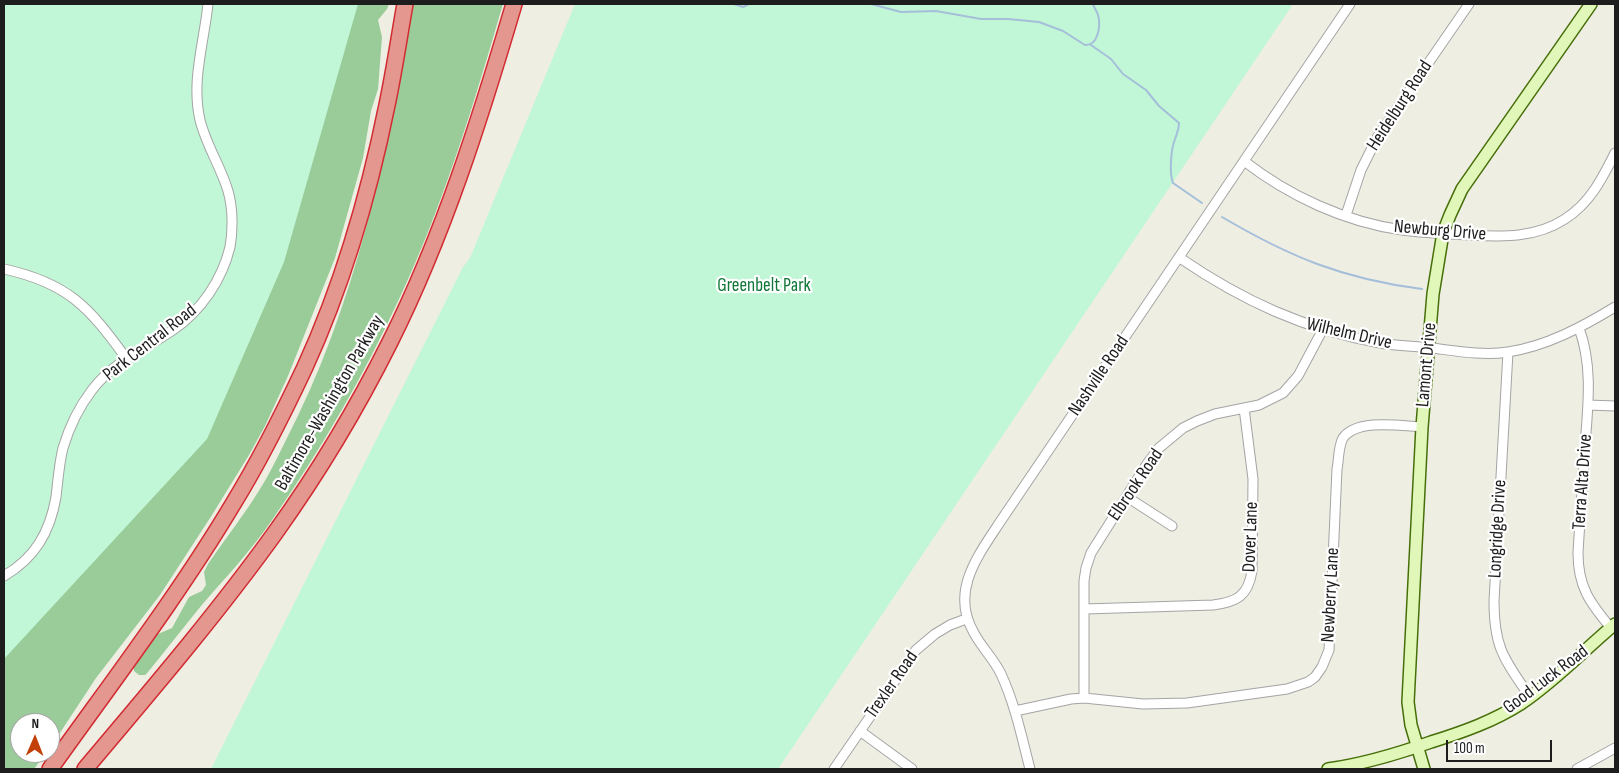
<!DOCTYPE html>
<style>
body{margin:0}
#map{position:relative;width:1619px;height:773px;overflow:hidden;background:#eeeee3;font-family:"Sofia Sans Condensed",sans-serif}
canvas{display:block}
.frame{position:absolute;inset:0;border:5px solid #1d1d1d;pointer-events:none}
.north{position:absolute;left:10px;top:713px;width:50px;height:50px;box-sizing:border-box;background:#fff;border:1px solid #a5a5a5;border-radius:50%;rotate:1deg;font-size:14px;font-weight:700;line-height:20px;text-align:center;color:#1d1d1d}
.north::after{content:'';display:block;margin:auto;width:18px;height:22px;background:#c34008;clip-path:polygon(50% 0,100% 100%,50% 72%,0 100%)}
.scale{position:absolute;left:1446px;top:740px;width:106px;height:22px;box-sizing:border-box;border:2px solid #1d1d1d;border-top:0;padding-left:6px;font-size:15px;line-height:18px;white-space:nowrap;color:#1d1d1d;-webkit-text-stroke:4px #fff;paint-order:stroke}
</style>
<div id="map">
<canvas width="1619" height="773"></canvas>
<div class="frame"></div>
<div class="north">N</div>
<div class="scale">100 m</div>
</div>
<script>
const ctx = document.querySelector('canvas').getContext('2d');
ctx.lineJoin = 'round';
function paint(path, color) { ctx.fillStyle = color; ctx.fill(path, 'evenodd'); }
function strokePath(path, color, width, dash) { ctx.strokeStyle = color; ctx.lineWidth = width; ctx.lineCap = dash ? 'butt' : 'round'; ctx.setLineDash(dash || []); ctx.stroke(path); }
function write(font, color, halo, rows, align = 'center') {
  ctx.font = font + ' "Sofia Sans Condensed",sans-serif'; ctx.lineWidth = 4.5; ctx.setLineDash([]); ctx.textBaseline = 'middle'; ctx.strokeStyle = halo; ctx.fillStyle = color; for (const [text, x, y, turn = 0] of rows) {
    ctx.save(); ctx.translate(x, y); ctx.rotate((+turn || 0) * Math.PI / 180); ctx.textAlign = isNaN(turn) ? turn : align; if (halo) ctx.strokeText(text, 0, 0); ctx.fillText(text, 0, 0); ctx.restore();
  }
}
paint(new Path2D(`
 M 4,4 L 389,4 L 387,9 L 378,20 L 382,37 L 378,89 L 371,111 L 363,158 L 335,258 L 288,376 L 265,426 L 249,455 L 212,515 L 160,595 L 96,678 L 50,748 L 50,723 L 20,723 L 20,753 L 46,753 L 34,769 L 4,769 Z
 M 413,4 L 503,4 C 474,103 444,203 400,297 C 364,375 321,450 272,520 C 251,551 225,578 201,606 C 183,628 166,650 148,672 L 145,675 L 139,675 L 134,671 L 134,665 L 154,637 L 158,634 L 172,628 L 189,597 L 202,591 L 206,585 L 204,572 L 208,564 C 225,539 244,515 260,489 C 269,475 277,458 285,442 C 356,306 387,154 413,4 Z`), '#9acc9a');
paint(new Path2D(`
 M 4,4 L 358,4 L 284,262 L 207,439 L 4,659 Z
 M 575,4 L 1293,4 L 778,769 L 211,769 L 463,267 L 470,258 Z`), '#c1f7d6');
strokePath(new Path2D(`
 M 734,4 L 743,7 L 749,4
 M 871,4 L 901,12 L 936,11 L 981,19 L 1008,19 L 1039,22 L 1063,31 L 1085,45 C 1098,46 1101,26 1098,15 C 1097,11 1094,8 1093,4
 M 1091,45 L 1111,59 L 1123,74 L 1146,90 L 1159,106 L 1179,123 C 1179,130 1177,133 1175,139 C 1171,149 1169,173 1173,183 L 1202,203
 M 1222,217 C 1290,257 1343,279 1422,289`), '#a5beda', 2);
const street = new Path2D(`
 M 1244,161 C 1289,196 1345,222 1402,230 C 1425,233 1447,234 1470,235 C 1503,237 1536,238 1565,219 C 1590,203 1602,179 1615,153
 M 1346,215 L 1361,170 L 1378,136 L 1469,4
 M 1180,258 C 1243,301 1304,329 1380,343 C 1397,346 1415,346 1432,348 C 1456,351 1484,356 1508,352 C 1547,346 1582,327 1615,307
 M 4,269 C 68,283 89,307 126,358
 M 1579,328 C 1593,366 1588,406 1585,446 C 1583,482 1580,517 1578,553 C 1578,587 1590,603 1611,628
 M 1508,352 L 1494,601 C 1494,648 1504,659 1530,697
 M 1588,405 L 1615,406
 M 1127,497 L 1172,526
 M 4,576 C 35,558 50,532 56,497 C 58,480 59,464 63,448 C 69,428 79,407 92,390 C 113,362 145,349 173,330 C 201,311 222,280 230,247 C 233,230 233,208 228,191 C 221,167 206,145 200,120 C 191,81 204,43 208,4
 M 1085,609 L 1213,605 C 1237,602 1248,596 1252,571 L 1253,479 L 1244,408
 M 1084,698 L 1084,581 L 1086,568 L 1091,553 L 1147,464 L 1159,448 L 1183,428 L 1197,421 L 1215,414 L 1259,405 L 1283,393 L 1298,376 L 1323,329
 M 1015,711 L 1071,699 L 1084,698 L 1143,704 L 1187,703 L 1287,689 L 1308,682 L 1315,677 L 1322,667 L 1329,650 L 1337,469 C 1339,460 1338,447 1343,438 C 1357,418 1402,426 1422,427
 M 860,731 L 912,769
 M 834,769 L 916,650 L 935,634 L 950,625 L 966,619
 M 1030,769 C 1022,738 1015,704 1001,674 C 994,659 982,648 974,633 C 950,592 977,557 1000,522 L 1350,4
 M 1577,769 L 1615,748`);
const secondary = new Path2D(`
 M 1328,769 C 1364,764 1397,754 1431,742 C 1463,732 1494,721 1522,703 C 1556,680 1584,650 1615,624
 M 1424,769 L 1411,725 L 1408,702 L 1422,427 L 1433,294 L 1443,233 L 1450,215 L 1462,189 L 1591,4`);
const highway = new Path2D(`
 M 50,769 C 112,682 178,596 233,504 C 260,460 283,414 305,367 C 343,284 369,194 387,105 C 394,72 399,38 405,4
 M 85,769 C 150,692 216,615 275,533 C 318,473 357,408 390,342 C 444,234 480,119 514,4`);
strokePath(street, '#a4a4a4', 11);
strokePath(secondary, '#466f09', 14);
strokePath(highway, '#d22b32', 18);
strokePath(street, '#fff', 9);
strokePath(secondary, '#e1f7b9', 11);
strokePath(highway, '#e3978e', 15);
write('19px', '#1d1d1d', '#fff', [
 ["Heidelburg Road",1400,106,-57],
 ["Newburg Drive",1440,231,5],
 ["Wilhelm Drive",1349,334,13],
 ["Park Central Road",150,343,-38],
 ["Lamont Drive",1427,365,-85],
 ["Nashville Road",1099,376,-56],
 ["Baltimore-Washington Parkway",330,403,-60],
 ["Terra Alta Drive",1583,482,-86],
 ["Elbrook Road",1136,485,-56],
 ["Longridge Drive",1498,529,-87],
 ["Dover Lane",1251,537,-88],
 ["Newberry Lane",1331,595,-87],
 ["Good Luck Road",1546,680,-37],
 ["Trexler Road",892,685,-55]
]);
write('19px', '#107737', '#fff', [
 ["Greenbelt Park",764,286]
]);
</script>
